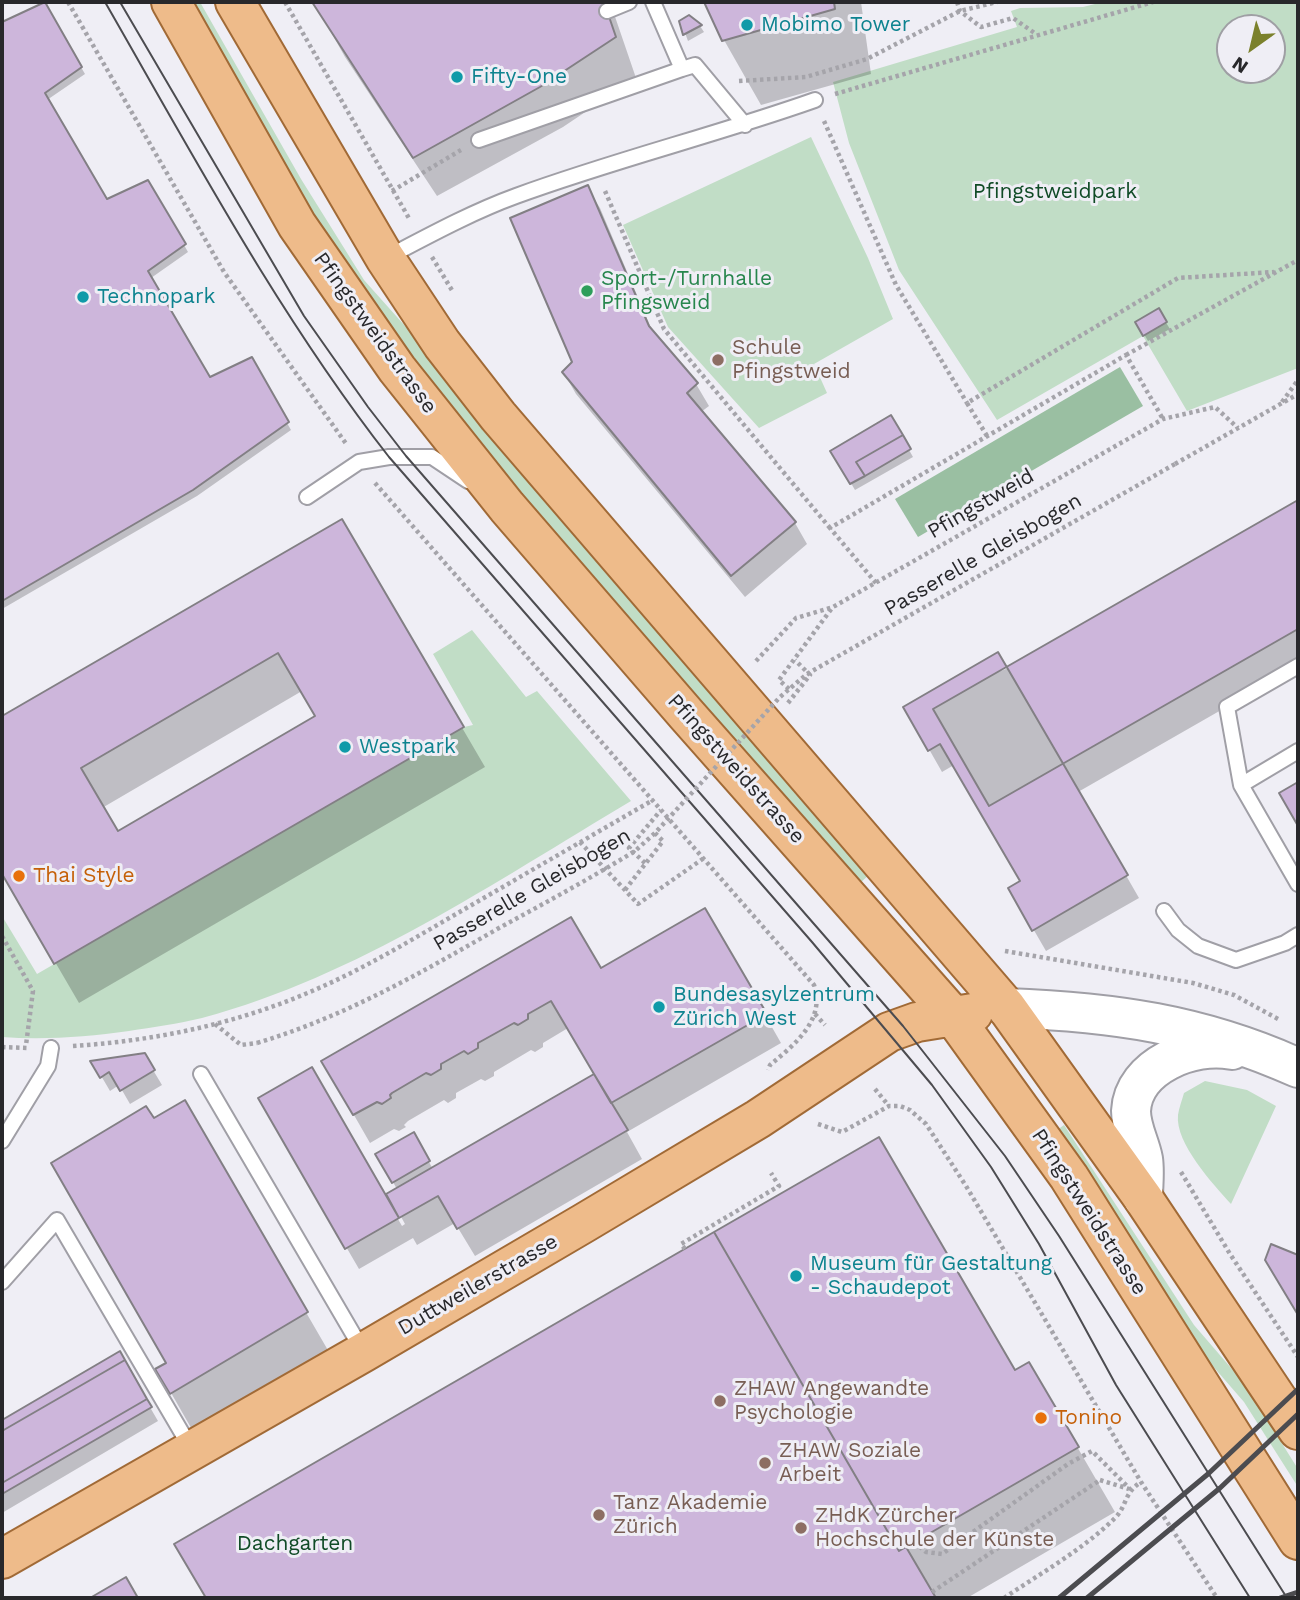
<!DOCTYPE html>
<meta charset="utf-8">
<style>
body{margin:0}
#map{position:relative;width:1300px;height:1600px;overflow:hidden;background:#efeef5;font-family:"Work Sans",sans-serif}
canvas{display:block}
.frame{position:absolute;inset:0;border:4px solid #28282b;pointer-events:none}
.north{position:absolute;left:1216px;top:14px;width:70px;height:70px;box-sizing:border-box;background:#efeef5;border:2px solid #9f9fa4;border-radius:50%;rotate:214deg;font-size:19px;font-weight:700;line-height:28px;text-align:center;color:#28282b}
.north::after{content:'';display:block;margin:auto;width:24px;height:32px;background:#7b812c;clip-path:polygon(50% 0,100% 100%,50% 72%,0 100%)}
</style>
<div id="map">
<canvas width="1300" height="1600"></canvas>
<div class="frame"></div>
<div class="north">N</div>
</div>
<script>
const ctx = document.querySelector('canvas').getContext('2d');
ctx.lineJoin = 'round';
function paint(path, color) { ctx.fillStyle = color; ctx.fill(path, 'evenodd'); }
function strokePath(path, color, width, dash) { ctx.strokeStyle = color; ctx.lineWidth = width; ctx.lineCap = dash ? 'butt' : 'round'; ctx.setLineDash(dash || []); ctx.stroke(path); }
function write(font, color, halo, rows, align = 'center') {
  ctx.font = font + ' "Work Sans",sans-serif'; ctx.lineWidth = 6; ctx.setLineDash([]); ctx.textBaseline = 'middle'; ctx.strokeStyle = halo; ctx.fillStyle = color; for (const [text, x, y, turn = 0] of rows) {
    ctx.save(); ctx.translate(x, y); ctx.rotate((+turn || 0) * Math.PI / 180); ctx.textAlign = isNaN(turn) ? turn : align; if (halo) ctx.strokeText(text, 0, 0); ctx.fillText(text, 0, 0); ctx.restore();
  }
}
paint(new Path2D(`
 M 186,2 L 200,2 L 301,179 L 364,280 L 438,363 L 492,436 L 607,573 L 870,874 L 860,883 L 452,414 L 306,212 Z
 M 1103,2 L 1298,2 L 1298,368 L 1187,411 L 1143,336 L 997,420 L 899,270 L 849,143 L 833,82 L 1017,27 L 1011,11 L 1020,8 L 1083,7 ZM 1230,28 L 1272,28 L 1272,70 L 1230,70 Z
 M 811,137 L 868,258 L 893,319 L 814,364 L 827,393 L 759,428 L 668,327 L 623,225 Z
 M 472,630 L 526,697 L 537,691 L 631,801 C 493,883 358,976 202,1018 C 178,1024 153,1027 129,1031 C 87,1037 44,1040 2,1037 L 2,916 L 37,974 L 464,727 L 473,725 L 433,654 Z
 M 1205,1081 L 1247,1090 L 1276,1106 L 1231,1204 C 1213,1184 1175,1143 1178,1115 C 1179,1108 1182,1100 1184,1093 Z
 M 1064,1125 L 1194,1325 L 1244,1383 L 1298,1469 L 1298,1487 L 1244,1402 L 1191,1341 L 1057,1130 Z`), '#c1ddc6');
paint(new Path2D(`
 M 1120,367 L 1143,406 L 918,537 L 895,499 Z`), '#9abfa2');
paint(new Path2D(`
 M 314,2 L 610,2 L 636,78 L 563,127 L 437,196 L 345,57 Z
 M 706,2 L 861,2 L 871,74 L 761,105 L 724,40 Z
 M 44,4 L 85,74 L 47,100 L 106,202 L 148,182 L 188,252 L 151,278 L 209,379 L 251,360 L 291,430 L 197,496 L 2,609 L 2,24 Z
 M 681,22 L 700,26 L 704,32 L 688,41 Z
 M 587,187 L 600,208 L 654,335 L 696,384 L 709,406 L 701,412 L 795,523 L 807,544 L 745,597 L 576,394 L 564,373 L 574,363 Z
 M 1158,310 L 1170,329 L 1148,341 L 1137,322 Z
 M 891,418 L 913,457 L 855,490 L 832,451 Z
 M 1298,502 L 1298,666 L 1078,792 L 1139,898 L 1046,951 L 1010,889 L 1022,882 L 954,765 L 942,772 L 905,707 L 1006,669 Z
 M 342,522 L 485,767 L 79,1003 L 2,871 L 2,719 ZM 302,691 L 317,717 L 117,833 L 102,808 Z
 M 705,910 L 781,1043 L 627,1132 L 642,1159 L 475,1256 L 455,1223 L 417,1245 L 413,1238 L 359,1269 L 260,1099 L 311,1069 L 402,1226 L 405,1224 L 389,1195 L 397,1189 L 377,1155 L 413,1135 L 433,1169 L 596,1075 L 568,1028 L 543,1043 L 543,1047 L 535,1052 L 531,1050 L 494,1072 L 494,1076 L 485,1081 L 481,1079 L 456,1093 L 456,1098 L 448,1103 L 444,1100 L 408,1121 L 404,1125 L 406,1127 L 399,1131 L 394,1129 L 370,1143 L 323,1061 L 601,970 Z
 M 144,1055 L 162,1085 L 130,1104 L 119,1085 L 110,1091 L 93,1062 Z
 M 184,1102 L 329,1352 L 194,1433 L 158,1370 L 168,1363 L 153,1120 Z
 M 119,1354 L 158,1421 L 2,1513 L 2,1422 Z
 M 1029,1364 L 1115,1512 L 967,1598 L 208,1598 L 177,1545 L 1014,1373 Z`), '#0003');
const building = new Path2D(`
 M 45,2 L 82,67 L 45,93 L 107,199 L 148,180 L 186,244 L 148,271 L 210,377 L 252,357 L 289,422 L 193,490 L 2,601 L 2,22 Z
 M 312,2 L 604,2 L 616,37 L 540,87 L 413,158 Z
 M 704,2 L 834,2 L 835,9 L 722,41 Z
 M 689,15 L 702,25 L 683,35 L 679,21 Z
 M 588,185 L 649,326 L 698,383 L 687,393 L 796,522 L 731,576 L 562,372 L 572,362 L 510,218 Z
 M 1159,308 L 1167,322 L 1143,336 L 1135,322 Z
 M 891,415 L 903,435 L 856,462 L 865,476 L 850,484 L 830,451 Z
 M 903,435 L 911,449 L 865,476 L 856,462 Z
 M 1298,500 L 1298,629 L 989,806 L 933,709 Z
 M 342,519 L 464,727 L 54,964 L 2,874 L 2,716 ZM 278,653 L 315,716 L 118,831 L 81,768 Z
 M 998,652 L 1128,875 L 1032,931 L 1008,888 L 1020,881 L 940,744 L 928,751 L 903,707 Z
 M 1298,782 L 1298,826 L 1279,793 Z
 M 705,908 L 767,1014 L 611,1103 L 551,1001 L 528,1014 L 528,1019 L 518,1025 L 514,1023 L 478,1043 L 478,1048 L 468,1054 L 464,1051 L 441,1064 L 441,1069 L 431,1075 L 426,1073 L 392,1093 L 390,1095 L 391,1098 L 382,1104 L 377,1102 L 353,1115 L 321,1061 L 571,917 L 601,968 Z
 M 145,1053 L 155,1070 L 120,1091 L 109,1072 L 100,1078 L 90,1061 Z
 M 312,1067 L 399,1218 L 345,1249 L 258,1098 Z
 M 594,1074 L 628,1130 L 457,1229 L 438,1196 L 399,1218 L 386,1194 Z
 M 185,1100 L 308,1312 L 170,1394 L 155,1369 L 166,1363 L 51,1163 L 146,1106 L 154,1118 Z
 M 414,1132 L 430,1161 L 392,1183 L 375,1154 Z
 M 879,1137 L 1015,1370 L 1029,1362 L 1079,1447 L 899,1551 L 714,1232 Z
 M 714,1232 L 899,1551 L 906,1547 L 936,1598 L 206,1598 L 174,1544 Z
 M 1271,1244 L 1298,1255 L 1298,1315 L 1265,1260 Z
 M 120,1351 L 125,1360 L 2,1431 L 2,1420 Z
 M 125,1360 L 147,1399 L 2,1483 L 2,1431 Z
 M 147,1399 L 152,1407 L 2,1494 L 2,1483 Z
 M 126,1577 L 138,1598 L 90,1598 Z`);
paint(building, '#cdb6db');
strokePath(building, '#827f84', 2);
const lane = new Path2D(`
 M 607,11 L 629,2
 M 682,69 L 695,65 L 745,125
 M 479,140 L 682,69 L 653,2
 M 386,258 C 428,236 472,212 516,196 C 614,160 716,135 815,100
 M 307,497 L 359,462 L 389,457 L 432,457 L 468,481
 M 1298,666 L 1227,707 L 1241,785 L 1298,884
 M 1241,785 L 1298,751
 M 1164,911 L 1178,930 L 1198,946 L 1236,960 L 1285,943 L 1298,935
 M 201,1074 L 363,1351
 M 2,1141 L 48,1066 L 51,1048
 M 2,1282 L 57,1220 L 192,1450`);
const secondary = new Path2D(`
 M 1007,1008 C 1112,1012 1201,1024 1298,1068
 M 1143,1198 C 1143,1186 1145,1172 1143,1159 C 1140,1143 1131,1128 1131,1111 C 1133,1066 1193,1042 1232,1050`);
const primary = new Path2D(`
 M 171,2 L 297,225 L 397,369 L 507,507 L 686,714 L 953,1016 L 1069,1177 L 1298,1540
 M 235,2 L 385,258 L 442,344 L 498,416 L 1007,1008 L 1143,1198 L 1298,1430
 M 2,1559 L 364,1352 L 584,1223 L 758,1119 L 889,1032 L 917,1022 L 973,1013`);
strokePath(lane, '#a09fa6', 18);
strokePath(secondary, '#a09fa6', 42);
strokePath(primary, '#a16a36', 42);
strokePath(new Path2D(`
 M 68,2 L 224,272 L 347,445
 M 285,2 L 410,220
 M 957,2 L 960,11 L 981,27 L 1013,18 L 1036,34
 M 739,81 L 806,77 L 867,59 L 960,11 L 997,2
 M 835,94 L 1153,2
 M 824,121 L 896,285 L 967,403
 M 392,191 L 461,150
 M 605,191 L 664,329 L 830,528
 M 432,257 L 453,292
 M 1126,355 L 1298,260
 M 1282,402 L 1298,380
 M 987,436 L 967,403 L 1178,278 L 1274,272
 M 1175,464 L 1298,394
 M 375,483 L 814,985 C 826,1020 794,1045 770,1065 L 768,1070
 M 876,583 L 830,528 L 1126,355 L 1163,419
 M 756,661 L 796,618 L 833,607 L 1163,419 L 1215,407 L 1238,428
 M 789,689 L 779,680 L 832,608
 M 788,703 L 810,675 L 795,660
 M 580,842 L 638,904 L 704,858
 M 645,863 L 629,848 L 661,810
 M 625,890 L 663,841 L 655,833
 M 2,936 L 33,991 L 26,1045
 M 1005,951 L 1193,983 L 1234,995 L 1280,1020
 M 815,1014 L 825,1025
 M 215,1024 L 241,1045 L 257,1043
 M 73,1046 C 152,1041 231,1025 305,994 C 356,973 403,945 451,917 C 518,878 586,839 653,800
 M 2,1047 L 29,1048
 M 875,1089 L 889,1106
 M 818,1124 L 842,1132 L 889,1106 L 900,1106 L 910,1110 L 926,1124 L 966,1186 L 1141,1482 L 1217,1598
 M 1181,1172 L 1230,1254 L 1298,1357
 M 685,1249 L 681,1244 L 779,1186 L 771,1173
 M 1100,1480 L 1129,1489
 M 914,1542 L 926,1552 L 942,1554 L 1068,1464 L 1092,1451 L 1130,1489
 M 1004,1598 C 1041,1573 1084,1549 1116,1517 C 1127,1505 1124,1493 1141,1482`), '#a5a4aa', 4.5, [3.5, 3.5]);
strokePath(lane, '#fff', 14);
strokePath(secondary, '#fff', 38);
strokePath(primary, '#eebb8a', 38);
strokePath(new Path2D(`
 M 105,2 C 194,157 279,316 389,457 L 812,942 L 932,1085 L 991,1167 L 1039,1244 L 1116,1385 L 1250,1598
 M 120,2 L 304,316 L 368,407 L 406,456 L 903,1026 L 1005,1156 L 1059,1236 L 1287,1598`), '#4c4c50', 2);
strokePath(new Path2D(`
 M 1059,1598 L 1208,1474 L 1298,1389
 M 1087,1598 L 1220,1488 L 1298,1414
 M 1280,1598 L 1298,1592`), '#4c4c50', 5);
strokePath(new Path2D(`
 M 257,1043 C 346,1016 419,974 499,928 C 545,903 591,878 635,851 L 655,833 L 780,697 L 807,674 L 1175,464
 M 932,1592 L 1100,1480`), '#a5a4aa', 4.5, [3.5, 3.5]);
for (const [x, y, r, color] of [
 [747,25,7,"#0f9aa8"],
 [457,77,7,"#0f9aa8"],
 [587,291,7,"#2e9e5b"],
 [83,297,7,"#0f9aa8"],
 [718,360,7,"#8d6e63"],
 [345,747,7,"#0f9aa8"],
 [19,876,7,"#e8710a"],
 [659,1007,7,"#0f9aa8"],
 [796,1276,7,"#0f9aa8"],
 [720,1401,7,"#8d6e63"],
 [1041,1418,7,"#e8710a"],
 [765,1463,7,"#8d6e63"],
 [599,1515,7,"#8d6e63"],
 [801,1528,7,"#8d6e63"]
]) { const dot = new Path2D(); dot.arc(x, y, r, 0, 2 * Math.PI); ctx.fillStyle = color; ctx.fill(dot); strokePath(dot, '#efeef5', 2.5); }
write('21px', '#0d838f', '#efeef5', [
 ["Mobimo Tower",761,25],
 ["Fifty-One",471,77],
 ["Technopark",97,297],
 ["Westpark",359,747],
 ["Bundesasylzentrum",673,995],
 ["Zürich West",673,1019],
 ["Museum für Gestaltung",810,1264],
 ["- Schaudepot",810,1288]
], 'left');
write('21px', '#104b26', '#efeef5', [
 ["Pfingstweidpark",1055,192],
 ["Dachgarten",295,1544]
]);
write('21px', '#27864d', '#efeef5', [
 ["Sport-/Turnhalle",601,279],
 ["Pfingsweid",601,303]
], 'left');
write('21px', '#28282b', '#efeef5', [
 ["Pfingstweidstrasse",375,333,54],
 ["Pfingstweid",981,504,-30],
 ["Passerelle Gleisbogen",983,555,-30],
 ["Pfingstweidstrasse",736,769,48],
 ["Passerelle Gleisbogen",532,890,-30],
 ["Pfingstweidstrasse",1089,1212,57],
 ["Duttweilerstrasse",478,1285,-30]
]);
write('21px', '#785e54', '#efeef5', [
 ["Schule",732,348],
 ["Pfingstweid",732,372],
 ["ZHAW Angewandte",734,1389],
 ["Psychologie",734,1413],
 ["ZHAW Soziale",779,1451],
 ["Arbeit",779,1475],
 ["Tanz Akademie",613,1503],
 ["Zürich",613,1527],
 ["ZHdK Zürcher",815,1516],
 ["Hochschule der Künste",815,1540]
], 'left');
write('21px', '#c56008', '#efeef5', [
 ["Thai Style",33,876],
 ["Tonino",1055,1418]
], 'left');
</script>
